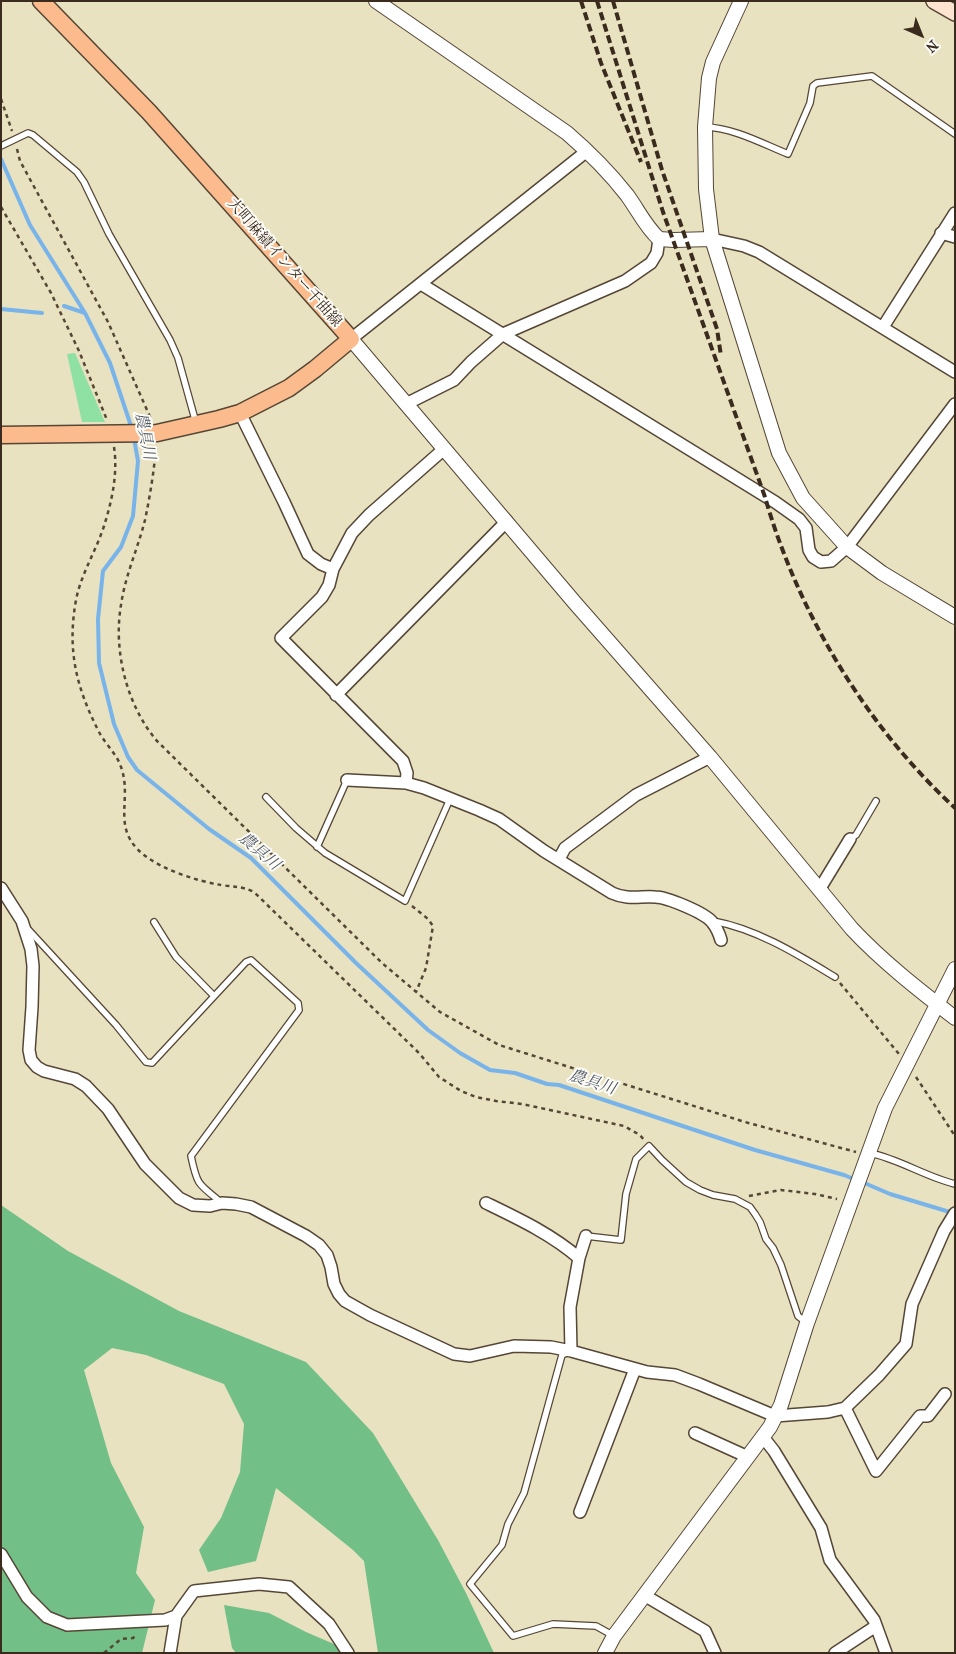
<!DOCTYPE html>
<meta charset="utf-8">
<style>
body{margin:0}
#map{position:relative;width:956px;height:1654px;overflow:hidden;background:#e8e2c0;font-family:"IM FELL French Canon",serif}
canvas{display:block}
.frame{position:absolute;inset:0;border:2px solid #3b2a1e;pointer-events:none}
.north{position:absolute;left:896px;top:10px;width:50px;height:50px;-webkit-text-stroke:4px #fdfcf7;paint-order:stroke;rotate:136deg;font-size:14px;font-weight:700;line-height:20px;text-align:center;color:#3b2a1e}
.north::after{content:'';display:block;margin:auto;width:18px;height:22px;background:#3b2a1e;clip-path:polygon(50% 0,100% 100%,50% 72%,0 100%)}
</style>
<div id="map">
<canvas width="956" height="1654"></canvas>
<div class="frame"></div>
<div class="north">N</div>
</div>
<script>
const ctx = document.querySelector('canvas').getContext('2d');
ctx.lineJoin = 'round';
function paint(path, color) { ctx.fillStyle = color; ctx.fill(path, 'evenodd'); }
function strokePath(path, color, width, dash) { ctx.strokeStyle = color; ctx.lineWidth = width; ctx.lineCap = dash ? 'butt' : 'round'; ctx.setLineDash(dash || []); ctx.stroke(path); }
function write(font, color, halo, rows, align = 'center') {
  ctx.font = font + ' "IM FELL French Canon","Noto Serif JP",serif'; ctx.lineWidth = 4; ctx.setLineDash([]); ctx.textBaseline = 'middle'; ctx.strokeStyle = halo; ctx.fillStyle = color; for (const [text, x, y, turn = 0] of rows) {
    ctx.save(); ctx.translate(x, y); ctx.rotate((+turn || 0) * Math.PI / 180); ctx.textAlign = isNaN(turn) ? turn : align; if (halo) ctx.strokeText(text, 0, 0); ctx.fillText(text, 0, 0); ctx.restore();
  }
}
paint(new Path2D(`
 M 75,353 L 105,422 L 82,422 L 67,354 Z`), '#8ee1a2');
paint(new Path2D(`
 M 1,1205 L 68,1251 L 179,1311 L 306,1362 L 373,1433 L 438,1540 L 466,1593 L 494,1653 L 378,1653 L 364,1561 L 353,1550 L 276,1488 L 256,1561 L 208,1572 L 199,1550 L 221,1518 L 240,1472 L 244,1424 L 224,1384 L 146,1355 L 112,1348 L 84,1370 L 111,1463 L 144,1527 L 136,1573 L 155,1600 L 142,1653 L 1,1653 Z
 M 224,1605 L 269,1613 L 306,1632 L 355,1653 L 236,1653 L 232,1648 Z`), '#72bf88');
strokePath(new Path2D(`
 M 1,159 L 30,225 L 85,313 L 110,363 L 132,429
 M 64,306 L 85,313
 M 1,309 L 42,313
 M 134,439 L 138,461 L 133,516 L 121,547 L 103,571 L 98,619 L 99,663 L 114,724 L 128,757 L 137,770 L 209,829 L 251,858 L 356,963 L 428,1030 L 460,1053 L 490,1070 L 515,1073 L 547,1084 L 559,1085 L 755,1150 L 844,1175 L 856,1180
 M 862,1182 L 890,1194 L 953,1213`), '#78b3e9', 4);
const service = new Path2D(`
 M 705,127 C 734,128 761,143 788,154 L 810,103 L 813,86 L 817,83 L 872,76 L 955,134
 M 1,146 L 28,133 L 33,135 L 77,172 L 84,182 L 109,234 L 170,340 L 178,358 L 196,423
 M 266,797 L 296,828 L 325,853 L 405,901 L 450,799
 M 850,839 L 856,835 L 876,801
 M 317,847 L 347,780
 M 713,921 C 757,929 797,954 835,977
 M 154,922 L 176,957 L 214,996
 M 26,927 L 116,1025 L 146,1062 L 152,1063 L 246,962 L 251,960 L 298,1003 L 299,1010 L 191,1156 C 197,1185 198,1184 221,1202
 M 870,1153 C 899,1159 926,1177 955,1184
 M 586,1236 L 621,1240 L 626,1194 L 636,1159 L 649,1146 L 662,1160 L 686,1182 L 700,1190 L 713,1195 L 735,1199 L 750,1207 L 755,1214 L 760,1222 L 766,1239 L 773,1248 L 781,1265 L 798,1316 L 807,1323
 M 569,1352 L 562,1355 L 524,1493 L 508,1524 L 502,1545 L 470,1584 L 513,1636 L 553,1624 L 596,1626 L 614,1636`);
const minor = new Path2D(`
 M 941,233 L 955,237
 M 712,239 L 744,246 L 759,252 L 955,372
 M 421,284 L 775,502 L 799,519 L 806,528 L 809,550 L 813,557 L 821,562 L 831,561 L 847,547 L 955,404
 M 883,327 L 955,213
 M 351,339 L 587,151
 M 406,404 L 454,380 L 471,362 L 503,334 L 625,281 L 651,263 L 657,253 L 659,239
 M 240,413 L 284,502 L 308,554 L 321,564 L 333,569
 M 336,695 L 507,521
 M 347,780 L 406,783 L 424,788 L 479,810 L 499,819 L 544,851 L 612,893 C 627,900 640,896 655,897 C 667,897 705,913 712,922 C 717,928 719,933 721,940
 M 406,783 L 407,773 L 403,761 L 281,638 L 322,597 L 329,585 L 333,569 L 352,533 L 369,515 L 444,449
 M 559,859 L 565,848 L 636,795 L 710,757
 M 1,888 L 22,921 L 31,949 L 33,966 L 32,1007 L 29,1050 L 31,1060 L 37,1067 L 44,1071 L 75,1079 L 86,1086 L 108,1109 L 145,1164 L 179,1198 L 193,1205 L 210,1206 L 222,1203 L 236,1204 L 251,1207 L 306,1236 L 319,1245 L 327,1255 L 331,1267 L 334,1284 L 339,1294 L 345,1301 L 370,1315 L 454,1354 L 470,1356 L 514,1346 L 551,1347 L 571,1351 L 647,1372 L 675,1375 L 699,1384 L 775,1416 L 828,1412 L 845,1408 L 879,1375 L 906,1344 L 912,1304 L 944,1231 L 955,1213
 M 819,890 L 850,839
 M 486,1203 C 519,1219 551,1234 579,1258
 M 571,1351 L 570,1307 L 579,1258 L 586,1236
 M 845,1408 L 876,1471 L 920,1416 L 928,1416 L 945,1394
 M 695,1433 L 748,1457
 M 763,1437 L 774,1451 L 821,1528 L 830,1560 L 874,1620 L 886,1653
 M 580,1512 L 635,1369
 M 1,1554 L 27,1597 L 47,1617 L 67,1625 L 165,1620 L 176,1616 L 170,1653
 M 644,1595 L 705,1631 L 715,1653
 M 176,1616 L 194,1591 L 259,1584 L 289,1587 L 329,1624 L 348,1653
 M 835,1653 L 876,1626`);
const tertiary = new Path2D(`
 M 376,1 L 567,133 C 589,152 609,172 627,195 C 638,210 645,226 659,239 L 674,240 L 712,239
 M 741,1 L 713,62 L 709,78 L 705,127 L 706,189 L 712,239 L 779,453 L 803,498 L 847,547 L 882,573 L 955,617
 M 351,339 L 575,603 L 710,757 L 852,929 C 883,962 919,990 955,1018
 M 605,1653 L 614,1636 L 770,1427 L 781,1405 L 807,1323 L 885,1108 L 955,969`);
const secondary = new Path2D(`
 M 934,1 L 955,13`);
const primary = new Path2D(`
 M 1,435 L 157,433 L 219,419 L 240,413 L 289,388 L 315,369 L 351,339 L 149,112 L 41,1`);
strokePath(service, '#554636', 8);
strokePath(minor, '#554636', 14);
strokePath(tertiary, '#554636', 16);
strokePath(secondary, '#554636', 18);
strokePath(primary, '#554636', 19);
strokePath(new Path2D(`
 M 1,99 L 12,131
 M 17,149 L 20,161 L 108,322 L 151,419
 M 1,207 L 51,293 L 79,351 L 107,420
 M 114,447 C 118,473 112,501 104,526 C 96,551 81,574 76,600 C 67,650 76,687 99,732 C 105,744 117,754 121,767 C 133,800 110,828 144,855 C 163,870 197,881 221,885 C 233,887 242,886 254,892 L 419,1053 L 439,1077 L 461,1091 L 476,1097 L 496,1101 L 522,1104 L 624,1126 L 640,1135 L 644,1140
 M 156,448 C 154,471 150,496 145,520 C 138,548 125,576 121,605 C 113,651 127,706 157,741 L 382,963 L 440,1012 L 499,1045 L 745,1122 L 856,1152
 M 412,906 L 428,919 L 433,926 L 426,968 L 416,992
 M 840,983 L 899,1054
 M 916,1077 L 955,1136
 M 749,1196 L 781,1190 L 815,1194 L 837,1199
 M 104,1653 L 121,1639 L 133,1638 L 137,1634`), '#554636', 2.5, [4, 4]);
strokePath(service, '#fff', 5.5);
strokePath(minor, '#fff', 11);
strokePath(tertiary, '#fff', 14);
strokePath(secondary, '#fde4d1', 15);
strokePath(primary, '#fbbb8d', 16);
strokePath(new Path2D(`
 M 581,1 L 601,63 L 641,162
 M 597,1 L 663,212 L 765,497 C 798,613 866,726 955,808
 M 613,1 L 662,170 L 717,329 L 721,356`), '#3b2a1e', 4, [8, 4]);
write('15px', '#3b2a1e', '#fdfcf7', [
 ["大町麻績インター千曲線",284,263,49]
]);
write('italic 16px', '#505a65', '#fdfcf7', [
 ["農具川",144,436,79],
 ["農具川",259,852,40],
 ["農具川",592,1083,18]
]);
</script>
